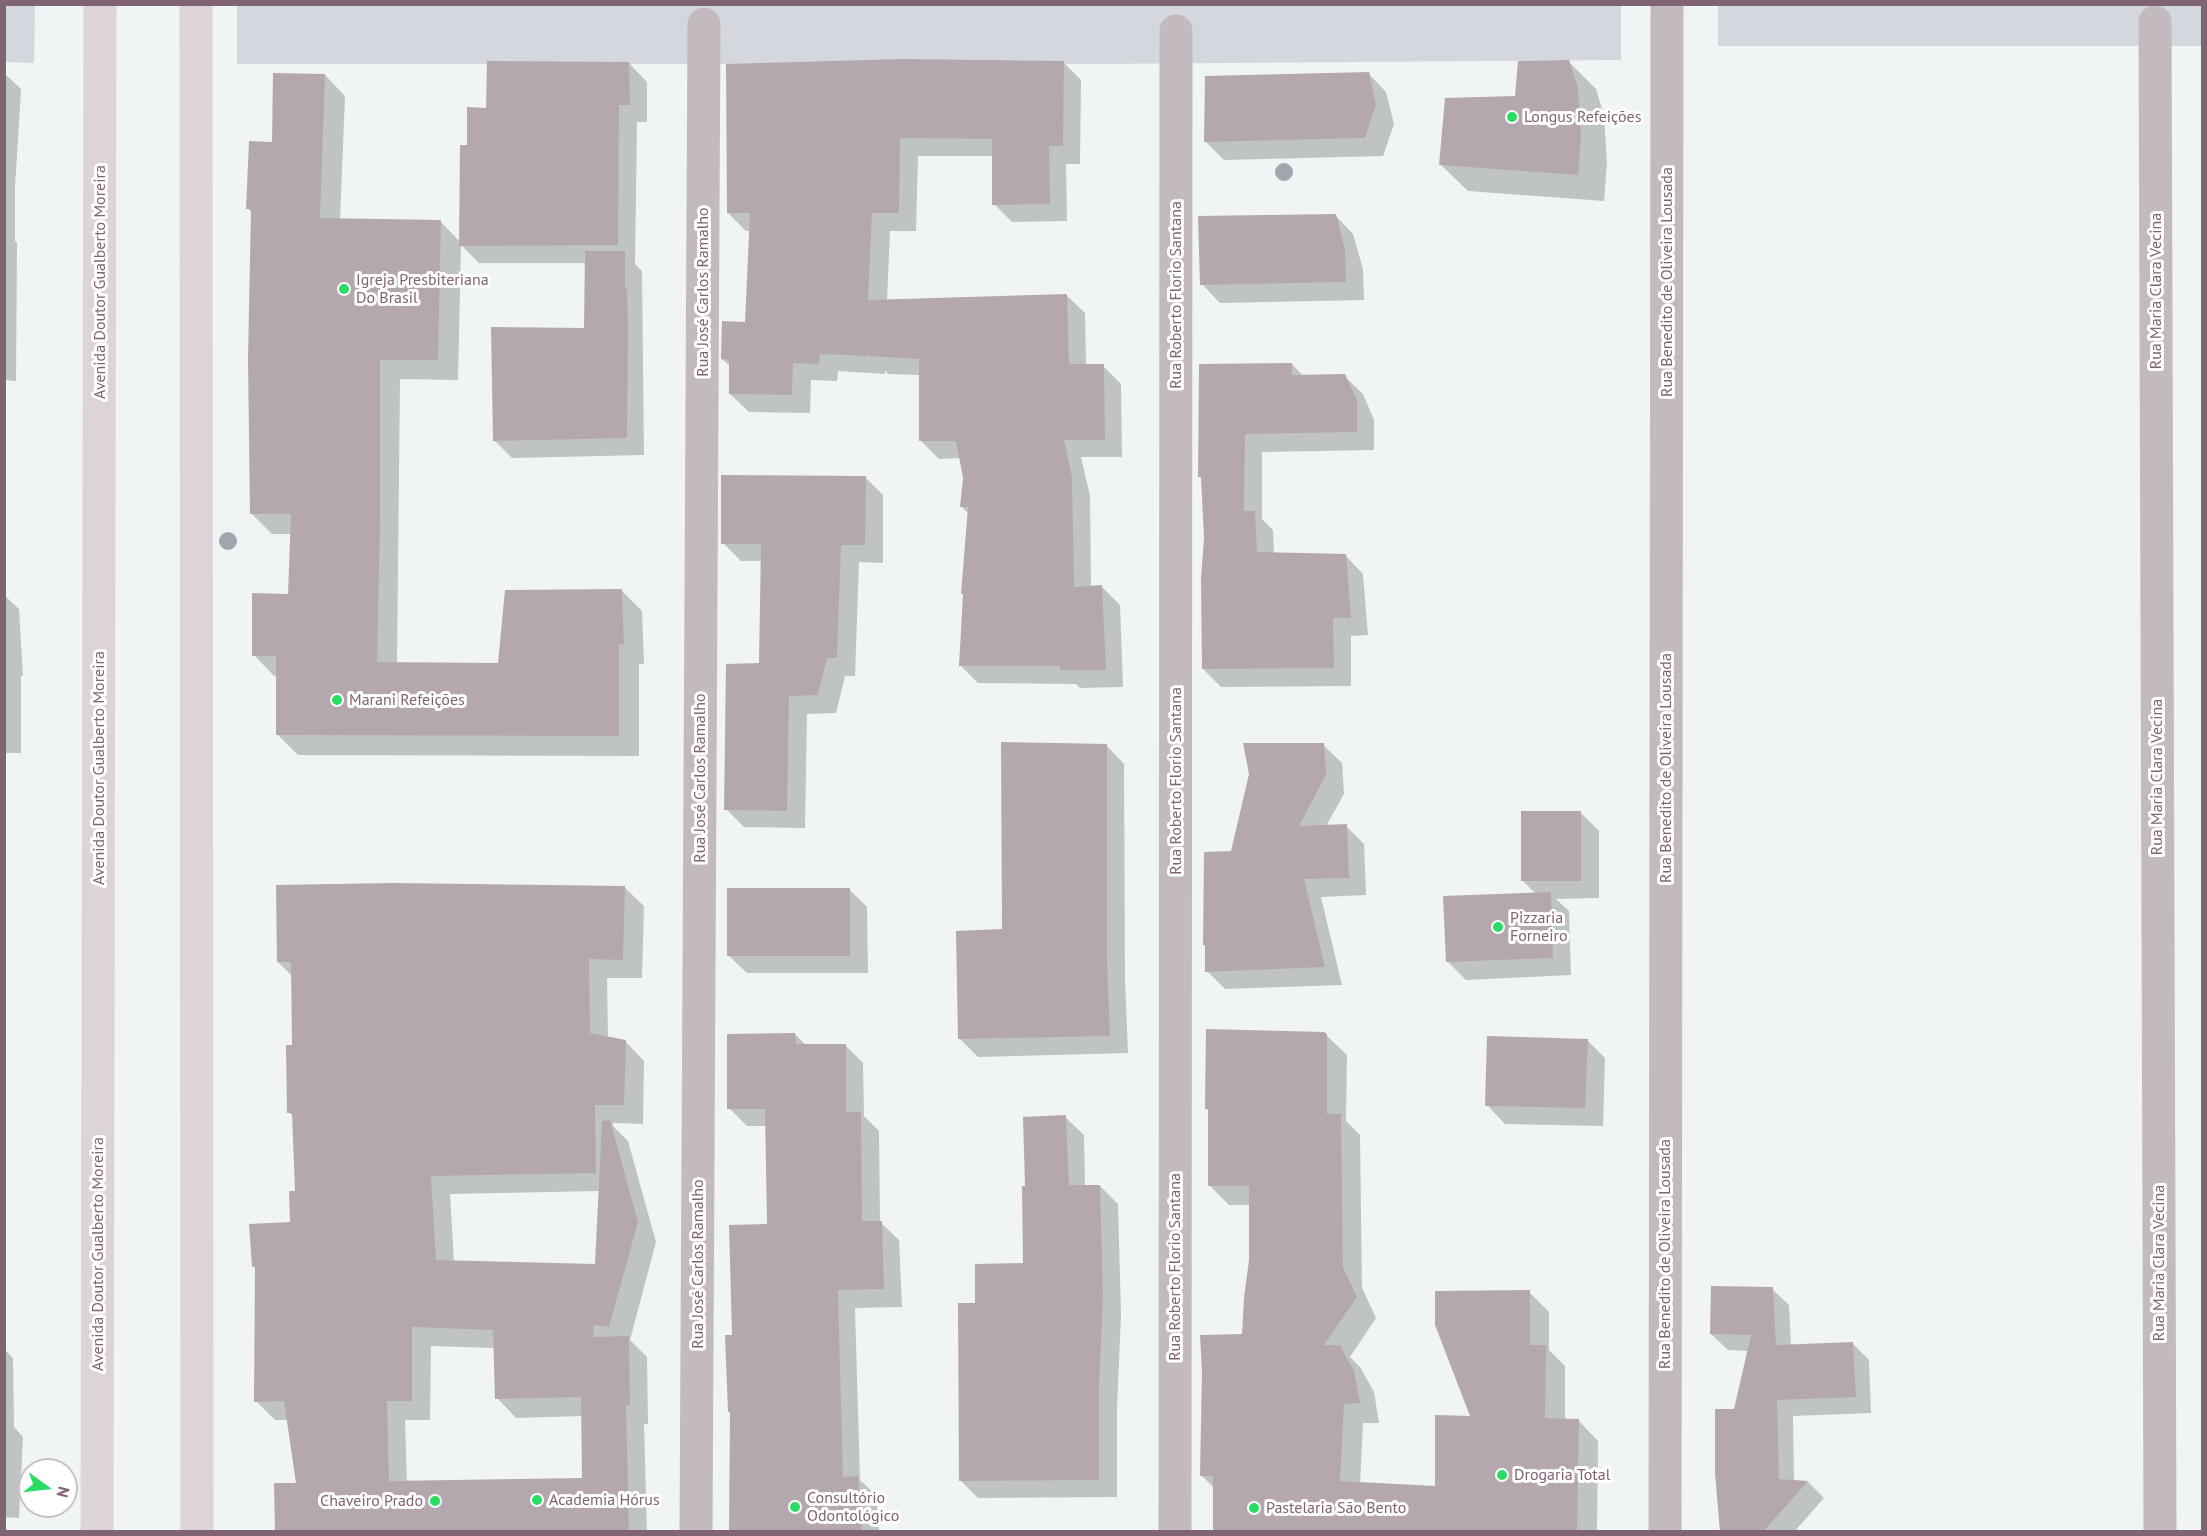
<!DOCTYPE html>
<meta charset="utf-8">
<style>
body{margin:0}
#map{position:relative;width:2207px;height:1536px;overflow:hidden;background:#f0f4f4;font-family:"PT Sans",sans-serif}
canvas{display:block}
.frame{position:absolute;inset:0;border:6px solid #806471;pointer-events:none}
.north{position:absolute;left:18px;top:1458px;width:60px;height:60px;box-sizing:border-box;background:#fff;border:2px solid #ccc1c6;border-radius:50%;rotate:105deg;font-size:16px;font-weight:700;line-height:24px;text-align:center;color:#806471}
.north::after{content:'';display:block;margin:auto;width:21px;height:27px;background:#28dc64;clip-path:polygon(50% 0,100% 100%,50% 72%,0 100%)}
</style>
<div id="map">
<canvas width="2207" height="1536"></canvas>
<div class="frame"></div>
<div class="north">N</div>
</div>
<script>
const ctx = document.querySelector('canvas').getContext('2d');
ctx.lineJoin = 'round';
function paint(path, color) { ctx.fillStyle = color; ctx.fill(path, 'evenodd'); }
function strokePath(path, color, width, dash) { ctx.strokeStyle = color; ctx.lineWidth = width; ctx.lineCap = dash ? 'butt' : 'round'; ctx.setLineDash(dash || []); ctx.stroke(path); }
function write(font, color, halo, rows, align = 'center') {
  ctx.font = font + ' "PT Sans",sans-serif'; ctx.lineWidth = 6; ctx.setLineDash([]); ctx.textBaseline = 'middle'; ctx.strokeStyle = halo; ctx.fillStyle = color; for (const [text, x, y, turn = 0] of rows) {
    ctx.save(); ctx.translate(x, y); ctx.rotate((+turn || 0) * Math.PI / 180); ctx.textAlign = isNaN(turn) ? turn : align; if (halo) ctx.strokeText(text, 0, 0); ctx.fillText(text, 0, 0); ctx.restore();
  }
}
paint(new Path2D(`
 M 5,4 L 35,5 L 34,63 L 5,62 Z
 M 237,4 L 1621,5 L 1621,60 L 1096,64 L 237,64 Z
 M 1718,5 L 2202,5 L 2202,46 L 1718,46 Z`), '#d4d7de');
paint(new Path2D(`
 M 1063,62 L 1081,80 L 1080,164 L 1066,164 L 1067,221 L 1012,222 L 994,204 L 993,156 L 918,156 L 916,231 L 890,231 L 887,301 L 1066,295 L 1085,313 L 1086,366 L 1103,366 L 1121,384 L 1122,457 L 1081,457 L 1090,496 L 1091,587 L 1101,586 L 1120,605 L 1123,687 L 1080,688 L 1076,684 L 978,683 L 960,665 L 965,596 L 962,594 L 969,514 L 962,507 L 964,478 L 961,458 L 939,459 L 920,440 L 920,375 L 888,374 L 885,370 L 885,374 L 838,371 L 837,381 L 811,380 L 810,413 L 749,412 L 730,394 L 730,366 L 722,359 L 746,324 L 751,231 L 746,231 L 728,213 Z
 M 1569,62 L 1596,89 L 1604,116 L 1607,163 L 1604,201 L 1468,191 L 1441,165 L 1517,98 Z
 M 629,63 L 647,82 L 647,122 L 637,122 L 635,264 L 642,271 L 644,455 L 512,458 L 494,440 L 586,329 L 586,263 L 479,263 L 461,245 L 458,380 L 400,379 L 397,664 L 499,664 L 622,591 L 642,611 L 644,664 L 639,664 L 639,756 L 298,755 L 278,735 L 277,676 L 274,676 L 254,655 L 290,595 L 292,534 L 272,534 L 251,513 L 252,213 L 248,208 L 273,144 L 325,75 L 345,96 L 340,220 L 440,221 L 460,242 L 468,147 L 488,109 Z
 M 4,73 L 21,89 L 15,188 L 15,241 L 17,243 L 16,381 L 4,380 Z
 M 1368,73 L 1386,92 L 1394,124 L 1383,156 L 1224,160 L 1206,142 Z
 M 1335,215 L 1353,234 L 1363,269 L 1364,300 L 1220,303 L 1202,284 Z
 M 1292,364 L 1304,377 L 1344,376 L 1363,394 L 1374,420 L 1374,450 L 1262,452 L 1262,519 L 1273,530 L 1274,554 L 1345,555 L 1363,574 L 1368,635 L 1351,636 L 1351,686 L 1221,687 L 1203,669 L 1206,538 L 1203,480 L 1200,477 Z
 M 865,477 L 883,495 L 883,563 L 859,562 L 855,676 L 845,676 L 836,713 L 807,714 L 805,828 L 744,827 L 726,809 L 760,664 L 762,561 L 741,561 L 723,543 Z
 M 4,595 L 19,609 L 23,676 L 21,676 L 21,753 L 4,753 Z
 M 1106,745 L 1124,764 L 1125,980 L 1128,1053 L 978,1057 L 959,1038 L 1003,931 Z
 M 1323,745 L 1342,763 L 1344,794 L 1326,826 L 1346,826 L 1364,844 L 1366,895 L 1321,897 L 1342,985 L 1225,989 L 1207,971 L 1232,852 Z
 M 1581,813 L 1599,831 L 1599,898 L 1556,899 L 1569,911 L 1571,975 L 1466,980 L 1447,961 L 1536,894 L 1523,881 Z
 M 624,887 L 644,906 L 642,978 L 607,978 L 608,1038 L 625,1041 L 644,1061 L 643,1124 L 613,1123 L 613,1126 L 628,1141 L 656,1242 L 630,1340 L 647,1357 L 648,1424 L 644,1424 L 647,1532 L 278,1532 L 298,1485 L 289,1420 L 275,1420 L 256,1401 L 256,1269 L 253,1266 L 292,1224 L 296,1192 L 294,1118 L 289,1112 L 294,1047 L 292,976 L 278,962 ZM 600,1191 L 597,1266 L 454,1262 L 450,1194 ZM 431,1346 L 495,1348 L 497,1398 L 516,1418 L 583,1416 L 583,1479 L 407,1483 L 405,1420 L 430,1420 Z
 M 849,889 L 867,907 L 868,973 L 747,973 L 728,955 Z
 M 795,1034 L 807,1046 L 845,1045 L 863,1063 L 864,1116 L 879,1131 L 880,1222 L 899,1240 L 902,1307 L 855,1308 L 860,1480 L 876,1495 L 879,1532 L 731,1532 L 731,1413 L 729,1412 L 733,1336 L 769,1225 L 767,1126 L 747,1126 L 729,1108 Z
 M 1326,1035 L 1347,1055 L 1346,1121 L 1360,1135 L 1362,1288 L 1376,1318 L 1350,1357 L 1360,1367 L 1374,1392 L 1379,1423 L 1363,1423 L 1360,1484 L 1437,1487 L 1472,1417 L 1529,1292 L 1549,1312 L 1549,1350 L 1565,1366 L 1565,1420 L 1579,1421 L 1598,1441 L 1597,1532 L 1215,1532 L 1215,1489 L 1201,1475 L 1244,1336 L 1250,1260 L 1251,1205 L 1229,1205 L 1209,1185 L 1210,1111 L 1207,1109 Z
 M 1587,1040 L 1605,1058 L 1603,1126 L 1505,1124 L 1487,1105 Z
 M 1065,1117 L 1084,1135 L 1085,1186 L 1100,1186 L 1118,1204 L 1121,1315 L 1117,1408 L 1117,1497 L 978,1498 L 960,1480 L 977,1304 L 1025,1265 L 1027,1188 Z
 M 1772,1289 L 1789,1305 L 1791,1346 L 1853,1344 L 1869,1360 L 1871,1413 L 1793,1416 L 1794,1482 L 1808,1482 L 1824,1498 L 1794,1532 L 1721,1532 L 1735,1411 L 1749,1351 L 1728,1350 L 1711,1334 Z
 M 4,1349 L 13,1358 L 14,1427 L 23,1437 L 19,1518 L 4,1517 Z`), '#0003');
paint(new Path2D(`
 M 902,59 L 1064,61 L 1063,146 L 1049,146 L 1050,204 L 992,205 L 992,139 L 900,138 L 899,213 L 872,213 L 868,300 L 1067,294 L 1069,364 L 1104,364 L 1105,440 L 1064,440 L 1072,477 L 1074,587 L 1102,585 L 1106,670 L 1060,670 L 1060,666 L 959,666 L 963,594 L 961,594 L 968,507 L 960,507 L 963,478 L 956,441 L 919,441 L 919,359 L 868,356 L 867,352 L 867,356 L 820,354 L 819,364 L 793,363 L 792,395 L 729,394 L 729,360 L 721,359 L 722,321 L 745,322 L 750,213 L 727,213 L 726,64 Z
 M 1569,60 L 1578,88 L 1581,136 L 1578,175 L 1439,165 L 1445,98 L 1515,96 L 1518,61 Z
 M 487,61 L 629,62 L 630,105 L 619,105 L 618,245 L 459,246 L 460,145 L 467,145 L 467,107 L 486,108 Z
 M 1369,72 L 1376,105 L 1365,138 L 1204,142 L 1205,76 Z
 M 273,73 L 325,74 L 320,218 L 441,220 L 438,360 L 380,360 L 380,523 L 377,662 L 498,663 L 505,590 L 622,589 L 624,645 L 619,644 L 619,736 L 276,735 L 276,656 L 252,656 L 252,593 L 288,594 L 291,514 L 250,514 L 248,358 L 251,209 L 246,209 L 249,141 L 272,142 Z
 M 1336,214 L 1345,250 L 1346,282 L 1200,285 L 1198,216 Z
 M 585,251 L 625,251 L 625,289 L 627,289 L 628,328 L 627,438 L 493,441 L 491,327 L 584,328 Z
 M 1292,363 L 1292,375 L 1345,374 L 1357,400 L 1357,432 L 1245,434 L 1244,511 L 1255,511 L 1257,552 L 1346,554 L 1351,618 L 1333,618 L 1334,668 L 1202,669 L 1201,579 L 1204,538 L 1201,477 L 1198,477 L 1199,364 Z
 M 721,475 L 866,476 L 865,545 L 841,545 L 837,658 L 827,658 L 818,695 L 789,696 L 787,811 L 724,810 L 726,664 L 759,663 L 761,544 L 721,544 Z
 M 1001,742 L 1107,744 L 1107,961 L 1110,1036 L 958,1039 L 956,931 L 1002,929 Z
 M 1243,743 L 1324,743 L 1326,775 L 1299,826 L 1347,824 L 1349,878 L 1304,879 L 1325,967 L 1205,972 L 1205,945 L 1203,945 L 1204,852 L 1231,851 L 1249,774 Z
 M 1521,811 L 1581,811 L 1581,881 L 1521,881 Z
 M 392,883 L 625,886 L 623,960 L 589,959 L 590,1033 L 626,1040 L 624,1105 L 595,1105 L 596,1173 L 431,1176 L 436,1260 L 595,1264 L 602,1121 L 610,1120 L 638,1222 L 609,1327 L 594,1325 L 593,1337 L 629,1336 L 630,1405 L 626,1405 L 629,1532 L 275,1532 L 274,1483 L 296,1483 L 284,1401 L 254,1402 L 255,1266 L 252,1267 L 249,1224 L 290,1222 L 289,1191 L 295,1191 L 292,1113 L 287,1113 L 286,1045 L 292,1045 L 291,962 L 277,962 L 276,885 ZM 412,1327 L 493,1330 L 495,1399 L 581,1397 L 582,1478 L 389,1481 L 387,1401 L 412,1401 Z
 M 727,888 L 850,888 L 850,956 L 727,956 Z
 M 1551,892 L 1553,958 L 1446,962 L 1443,896 Z
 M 1206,1029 L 1324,1032 L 1327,1034 L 1327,1114 L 1341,1114 L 1343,1267 L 1357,1297 L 1324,1345 L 1340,1345 L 1354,1371 L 1360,1403 L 1344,1404 L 1340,1481 L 1435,1486 L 1435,1415 L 1470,1416 L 1435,1325 L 1435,1291 L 1530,1290 L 1530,1345 L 1546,1345 L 1545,1418 L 1579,1419 L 1577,1532 L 1213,1532 L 1213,1476 L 1200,1476 L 1202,1372 L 1200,1335 L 1242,1334 L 1244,1298 L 1249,1260 L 1249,1186 L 1208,1186 L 1208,1109 L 1205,1109 Z
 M 795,1033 L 796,1044 L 846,1044 L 846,1112 L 861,1112 L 862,1221 L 882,1221 L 884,1289 L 838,1290 L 843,1477 L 858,1476 L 862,1532 L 729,1532 L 730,1412 L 728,1412 L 725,1335 L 732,1335 L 729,1225 L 767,1224 L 765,1109 L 727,1109 L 727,1034 Z
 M 1487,1036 L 1588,1039 L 1585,1108 L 1485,1106 Z
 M 1066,1115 L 1069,1185 L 1100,1185 L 1103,1296 L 1099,1389 L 1099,1480 L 959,1481 L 958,1303 L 975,1303 L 975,1264 L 1023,1263 L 1022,1186 L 1025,1186 L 1023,1117 Z
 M 1711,1286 L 1773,1287 L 1776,1345 L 1853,1342 L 1856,1397 L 1777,1400 L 1779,1479 L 1808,1481 L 1763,1532 L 1720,1532 L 1715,1473 L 1715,1409 L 1734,1409 L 1751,1335 L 1710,1334 Z`), '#b4a8ae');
strokePath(new Path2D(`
 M 2155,22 L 2160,1532
 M 696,1532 L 704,24
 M 1175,1532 L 1176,31
 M 1665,1532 L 1667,4`), '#c2babe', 33);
strokePath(new Path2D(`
 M 196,4 L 197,1532
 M 97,1532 L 100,4`), '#dcd4d8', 33);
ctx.fillStyle = '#a2a5b0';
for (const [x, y] of [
 [1284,172],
 [228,541]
]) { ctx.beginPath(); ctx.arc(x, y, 9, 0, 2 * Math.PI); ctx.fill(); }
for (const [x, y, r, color] of [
 [1512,117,6,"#28dc64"],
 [344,289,6,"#28dc64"],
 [337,700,6,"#28dc64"],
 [1498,927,6,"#28dc64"],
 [1502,1475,6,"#28dc64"],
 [537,1500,6,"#28dc64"],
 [435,1501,6,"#28dc64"],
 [795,1507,6,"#28dc64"],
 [1254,1508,6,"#28dc64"]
]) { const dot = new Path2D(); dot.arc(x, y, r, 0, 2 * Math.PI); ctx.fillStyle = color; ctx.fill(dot); strokePath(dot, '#fff', 2); }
write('16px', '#806471', '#fff', [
 ["Longus Refeições",1524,117],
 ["Igreja Presbiteriana",356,280],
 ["Do Brasil",356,298],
 ["Marani Refeições",349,700],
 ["Pizzaria",1510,918],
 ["Forneiro",1510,936],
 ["Drogaria Total",1514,1475],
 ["Consultório",807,1498],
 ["Odontológico",807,1516],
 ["Academia Hórus",549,1500],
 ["Chaveiro Prado",423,1501,"right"],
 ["Pastelaria São Bento",1266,1508]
], 'left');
write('16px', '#806471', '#fff', [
 ["Avenida Doutor Gualberto Moreira",100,282,-90],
 ["Rua Benedito de Oliveira Lousada",1667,282,-90],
 ["Rua Maria Clara Vecina",2156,291,-90],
 ["Rua José Carlos Ramalho",703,292,-90],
 ["Rua Roberto Florio Santana",1176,295,-90],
 ["Avenida Doutor Gualberto Moreira",99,768,-90],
 ["Rua Benedito de Oliveira Lousada",1666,768,-90],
 ["Rua Maria Clara Vecina",2157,777,-90],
 ["Rua José Carlos Ramalho",700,778,-90],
 ["Rua Roberto Florio Santana",1176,781,-90],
 ["Avenida Doutor Gualberto Moreira",98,1254,-90],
 ["Rua Benedito de Oliveira Lousada",1665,1254,-90],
 ["Rua Maria Clara Vecina",2159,1263,-90],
 ["Rua José Carlos Ramalho",698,1264,-90],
 ["Rua Roberto Florio Santana",1175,1267,-90]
]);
</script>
